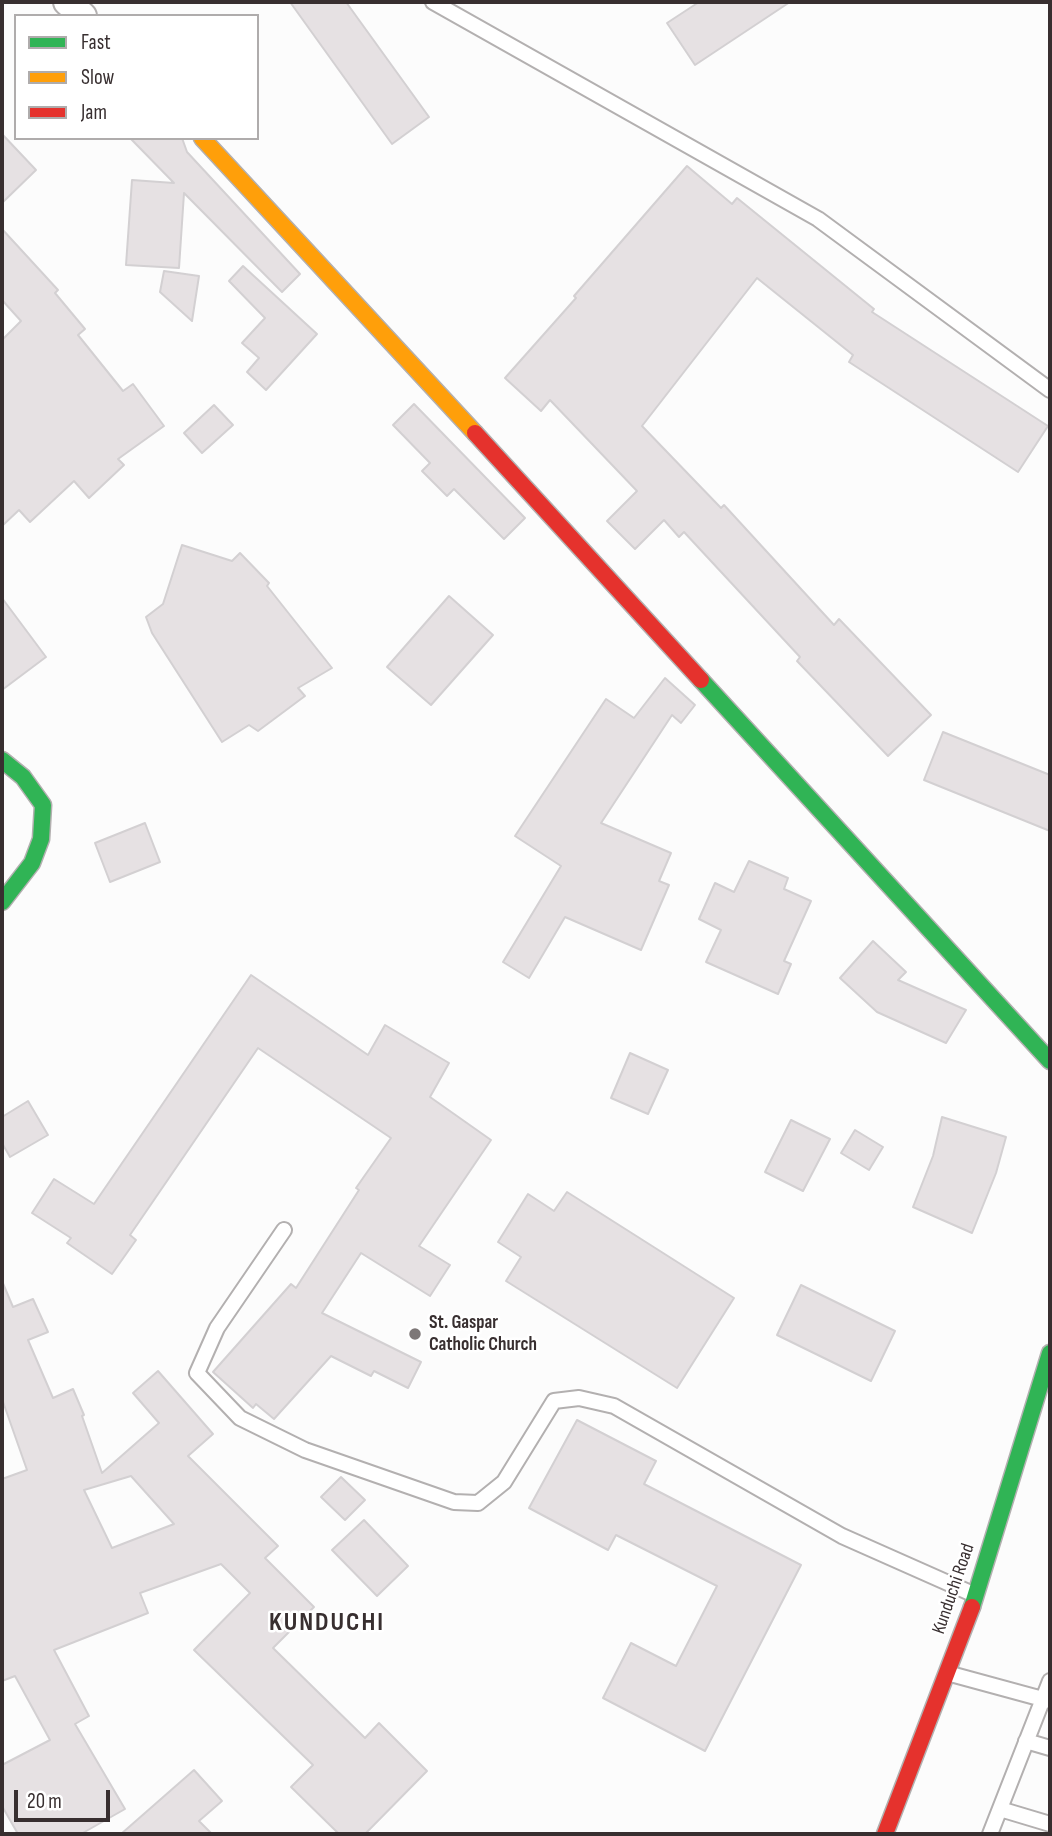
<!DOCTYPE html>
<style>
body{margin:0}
#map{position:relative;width:1052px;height:1836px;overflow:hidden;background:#fcfcfc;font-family:"Sofia Sans Condensed",sans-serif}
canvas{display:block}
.frame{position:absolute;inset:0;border:4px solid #382f30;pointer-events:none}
.legend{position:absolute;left:14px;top:14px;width:245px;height:126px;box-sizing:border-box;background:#fff;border:2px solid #afacac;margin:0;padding:9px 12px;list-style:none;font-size:21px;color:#382f30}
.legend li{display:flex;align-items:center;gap:14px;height:35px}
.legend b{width:35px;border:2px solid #afacac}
.scale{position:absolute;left:14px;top:1790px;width:96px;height:32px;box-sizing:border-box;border:4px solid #382f30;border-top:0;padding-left:9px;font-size:21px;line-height:24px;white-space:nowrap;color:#382f30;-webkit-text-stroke:5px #fff;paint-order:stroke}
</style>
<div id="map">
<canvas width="1052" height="1836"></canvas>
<div class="frame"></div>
<ul class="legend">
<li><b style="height:9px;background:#30b455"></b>Fast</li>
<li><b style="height:9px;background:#ff9f0a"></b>Slow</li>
<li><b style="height:9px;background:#e5322d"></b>Jam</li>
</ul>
<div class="scale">20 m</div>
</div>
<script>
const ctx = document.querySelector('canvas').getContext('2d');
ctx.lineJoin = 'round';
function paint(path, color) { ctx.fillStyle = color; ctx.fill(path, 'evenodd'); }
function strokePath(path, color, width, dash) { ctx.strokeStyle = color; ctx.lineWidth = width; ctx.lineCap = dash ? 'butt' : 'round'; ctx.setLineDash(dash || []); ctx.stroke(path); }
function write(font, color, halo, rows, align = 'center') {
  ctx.font = font + ' "Sofia Sans Condensed",sans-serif'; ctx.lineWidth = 5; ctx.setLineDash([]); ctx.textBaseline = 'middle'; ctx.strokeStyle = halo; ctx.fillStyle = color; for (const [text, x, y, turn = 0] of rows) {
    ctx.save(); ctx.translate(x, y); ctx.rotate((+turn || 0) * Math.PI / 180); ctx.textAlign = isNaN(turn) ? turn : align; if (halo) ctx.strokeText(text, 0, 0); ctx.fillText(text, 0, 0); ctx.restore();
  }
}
const building = new Path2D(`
 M 290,2 L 346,2 L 429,117 L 392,144 Z
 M 699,2 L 790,2 L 695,65 L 667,23 Z
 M 2,134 L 36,170 L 2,203 Z
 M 130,138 L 182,138 L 187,152 L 300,274 L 282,292 L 184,193 L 179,268 L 126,265 L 132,180 L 174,183 Z
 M 687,166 L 732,204 L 737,198 L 874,309 L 872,312 L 1048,426 L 1018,472 L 849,362 L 853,355 L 757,278 L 642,426 L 721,508 L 724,505 L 834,625 L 839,619 L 931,715 L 888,756 L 797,661 L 800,657 L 684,532 L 679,537 L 664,520 L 635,549 L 607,521 L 637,491 L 550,400 L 541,411 L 505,378 L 576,298 L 574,296 Z
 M 2,229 L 58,290 L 55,293 L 85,329 L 78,335 L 123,391 L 133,384 L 164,426 L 118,459 L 124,465 L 89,498 L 74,481 L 30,522 L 19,510 L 2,526 L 2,340 L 21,321 L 2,300 Z
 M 243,266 L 317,334 L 266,390 L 247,372 L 259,358 L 242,343 L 265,318 L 229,281 Z
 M 164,271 L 199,276 L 192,321 L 160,292 Z
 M 414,404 L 525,518 L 504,539 L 454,489 L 447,496 L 422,471 L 430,463 L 393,425 Z
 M 214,405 L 233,425 L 202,453 L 184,433 Z
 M 182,545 L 232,561 L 240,553 L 269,583 L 267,586 L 332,668 L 298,688 L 305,696 L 258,731 L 249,725 L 222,742 L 152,633 L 146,617 L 163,604 Z
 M 449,596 L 493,635 L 431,705 L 387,667 Z
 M 2,598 L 46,657 L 2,690 Z
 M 665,678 L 695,705 L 681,723 L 672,715 L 601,823 L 671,853 L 659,881 L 669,885 L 641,950 L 565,917 L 529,978 L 503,962 L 561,866 L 515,836 L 606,699 L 634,718 Z
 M 943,732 L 1050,775 L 1050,831 L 924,780 Z
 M 145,823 L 160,862 L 110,882 L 95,843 Z
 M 749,861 L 788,878 L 784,889 L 811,901 L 784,961 L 791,964 L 778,994 L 706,962 L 721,930 L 699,919 L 715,883 L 734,892 Z
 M 873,941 L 906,972 L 898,980 L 966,1010 L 946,1043 L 877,1012 L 840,978 Z
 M 251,975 L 368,1055 L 385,1025 L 449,1063 L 430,1097 L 491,1140 L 419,1246 L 450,1265 L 430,1296 L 361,1253 L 322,1313 L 421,1362 L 408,1388 L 374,1371 L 371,1376 L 331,1356 L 274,1419 L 256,1404 L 253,1408 L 213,1372 L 291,1284 L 296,1288 L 359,1190 L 356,1188 L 391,1138 L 258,1048 L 130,1235 L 136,1240 L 112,1274 L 67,1243 L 71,1238 L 32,1213 L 54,1179 L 94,1204 Z
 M 630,1053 L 668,1070 L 648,1114 L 611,1098 Z
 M 28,1101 L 48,1135 L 10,1157 L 2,1143 L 2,1117 Z
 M 942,1117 L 1006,1137 L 996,1173 L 972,1233 L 913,1207 L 933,1156 Z
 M 791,1120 L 830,1139 L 803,1191 L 765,1172 Z
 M 855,1130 L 883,1147 L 869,1170 L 841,1153 Z
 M 567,1192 L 734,1298 L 677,1388 L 506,1281 L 521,1257 L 498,1242 L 528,1194 L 554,1211 Z
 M 2,1281 L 13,1307 L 33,1299 L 48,1332 L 28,1340 L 53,1398 L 73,1389 L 84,1415 L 82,1416 L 102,1473 L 159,1423 L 133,1393 L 158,1371 L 213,1434 L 188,1456 L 278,1546 L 265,1558 L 314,1607 L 273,1648 L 365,1738 L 379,1723 L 427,1771 L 365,1834 L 339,1834 L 291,1787 L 313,1765 L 194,1650 L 250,1593 L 221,1564 L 140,1593 L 148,1613 L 54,1650 L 89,1716 L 75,1724 L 125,1809 L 81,1834 L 18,1834 L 2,1806 L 2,1765 L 50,1740 L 15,1676 L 2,1681 L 2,1479 L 27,1470 L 2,1399 ZM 131,1476 L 174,1524 L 112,1548 L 84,1490 Z
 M 801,1285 L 895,1331 L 871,1381 L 777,1335 Z
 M 577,1420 L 656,1461 L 644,1484 L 801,1565 L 705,1751 L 603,1698 L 631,1643 L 676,1666 L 717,1586 L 616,1535 L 608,1550 L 529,1508 Z
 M 341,1477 L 365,1500 L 345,1520 L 321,1497 Z
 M 364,1520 L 408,1566 L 377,1596 L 332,1550 Z
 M 194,1770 L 222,1801 L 199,1821 L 212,1834 L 121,1834 Z`);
paint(building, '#e6e1e3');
strokePath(building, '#d3d0d2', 2);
const lane = new Path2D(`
 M 433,2 L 818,219 L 1050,390
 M 284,1230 L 217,1328 L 197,1373 L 240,1418 L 305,1450 L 454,1502 L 478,1503 L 504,1482 L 554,1401 L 579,1398 L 614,1406 L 842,1536 L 975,1595
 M 947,1673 L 1050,1701
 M 1026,1741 L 1050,1748
 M 1000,1809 L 1050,1824
 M 990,1834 L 1050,1681`);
const street = new Path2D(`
 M 67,2 L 83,16`);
const fast = new Path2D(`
 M 701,680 L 1050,1061
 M 2,760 L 23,777 L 43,805 L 41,839 L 32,863 L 2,902
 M 972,1607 L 1050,1353`);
const slow = new Path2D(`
 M 202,138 L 475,433`);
const jam = new Path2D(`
 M 475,433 L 701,680
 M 885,1834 L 972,1607`);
strokePath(lane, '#b3b0b0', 18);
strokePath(street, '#b3b0b0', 30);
strokePath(fast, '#b3b0b0', 19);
strokePath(slow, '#b3b0b0', 19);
strokePath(jam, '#b3b0b0', 19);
strokePath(lane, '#fff', 14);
strokePath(street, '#fff', 26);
strokePath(fast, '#30b455', 16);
strokePath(slow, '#ff9f0a', 16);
strokePath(jam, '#e5322d', 16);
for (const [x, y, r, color] of [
 [415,1334,7,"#7d7777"]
]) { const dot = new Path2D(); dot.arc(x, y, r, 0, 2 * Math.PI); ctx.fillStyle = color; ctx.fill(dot); strokePath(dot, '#fff', 2.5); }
write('bold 19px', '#382f30', '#fff', [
 ["St. Gaspar",429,1323],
 ["Catholic Church",429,1345]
], 'left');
write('19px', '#382f30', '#fff', [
 ["Kunduchi Road",954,1589,-71]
]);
ctx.letterSpacing = '2px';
write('bold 26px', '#382f30', '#fff', [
 ["KUNDUCHI",327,1623]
]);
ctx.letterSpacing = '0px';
</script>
